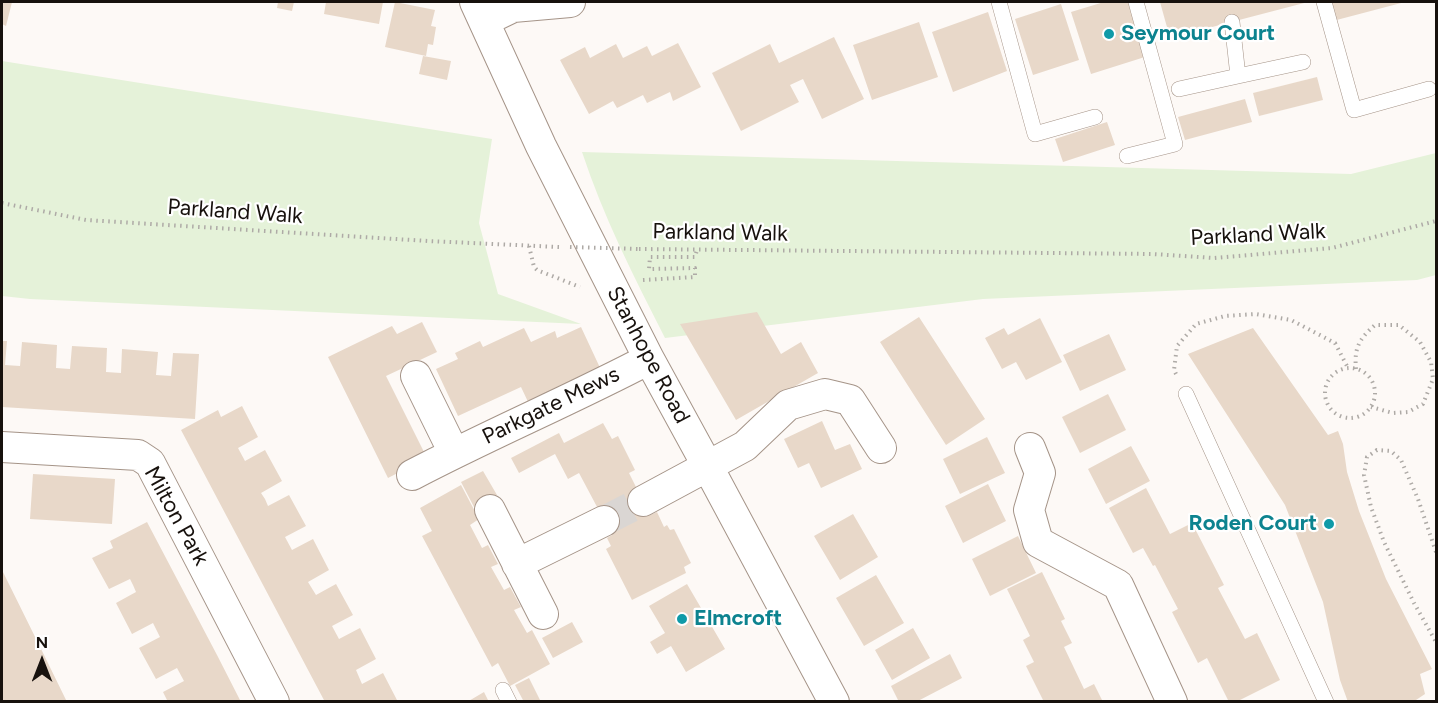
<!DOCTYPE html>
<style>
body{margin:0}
#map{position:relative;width:1438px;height:703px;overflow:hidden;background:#fdf9f6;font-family:Figtree,sans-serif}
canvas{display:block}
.frame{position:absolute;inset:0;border:3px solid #17110d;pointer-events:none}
.north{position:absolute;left:12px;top:631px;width:60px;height:60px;-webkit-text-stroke:4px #fff;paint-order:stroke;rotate:0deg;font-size:16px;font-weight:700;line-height:24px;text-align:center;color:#17110d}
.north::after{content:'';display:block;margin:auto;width:21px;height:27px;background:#17110d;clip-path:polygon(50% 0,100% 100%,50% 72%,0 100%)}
</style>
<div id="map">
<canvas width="1438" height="703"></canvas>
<div class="frame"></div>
<div class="north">N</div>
</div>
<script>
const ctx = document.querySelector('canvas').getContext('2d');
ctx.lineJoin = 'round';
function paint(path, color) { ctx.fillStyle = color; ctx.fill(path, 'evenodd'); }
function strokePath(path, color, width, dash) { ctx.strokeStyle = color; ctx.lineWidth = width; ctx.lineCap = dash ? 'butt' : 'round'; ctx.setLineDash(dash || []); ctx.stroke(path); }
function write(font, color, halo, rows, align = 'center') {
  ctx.font = font + ' Figtree,sans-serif'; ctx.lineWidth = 4.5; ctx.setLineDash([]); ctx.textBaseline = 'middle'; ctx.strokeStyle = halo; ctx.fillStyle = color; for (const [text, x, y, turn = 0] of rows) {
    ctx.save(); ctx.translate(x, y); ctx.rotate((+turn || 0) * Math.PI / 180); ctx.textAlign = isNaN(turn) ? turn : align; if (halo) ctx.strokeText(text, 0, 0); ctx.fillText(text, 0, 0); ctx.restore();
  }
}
paint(new Path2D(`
 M 2,61 L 492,139 L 479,223 L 498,294 L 581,324 L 30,299 L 2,296 Z
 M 582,152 L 1351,174 L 1436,153 L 1436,275 L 1417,280 L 983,299 L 665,338 C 634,277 603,216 582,152 Z`), '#e5f2d9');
paint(new Path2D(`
 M 2,2 L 12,2 L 6,26 L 2,24 Z
 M 278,2 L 294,2 L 292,11 L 277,8 Z
 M 326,2 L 383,2 L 379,24 L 324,14 Z
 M 395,2 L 435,10 L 431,26 L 436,27 L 433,45 L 428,44 L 426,56 L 385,47 Z
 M 1104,2 L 1131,2 L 1148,56 L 1091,74 L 1071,12 Z
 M 1160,2 L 1308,2 L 1170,38 Z
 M 1324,2 L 1405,2 L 1329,22 Z
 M 1061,4 L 1079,60 L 1033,75 L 1015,19 Z
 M 988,12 L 1007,71 L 953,92 L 932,32 Z
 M 919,22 L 938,77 L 872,100 L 853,45 Z
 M 834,37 L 864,99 L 822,119 L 803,79 L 790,85 L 799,102 L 741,131 L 712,73 L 770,44 L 779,63 Z
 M 678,43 L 701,87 L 673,101 L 670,92 L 647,103 L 643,95 L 617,108 L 613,101 L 589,114 L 560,60 L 585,47 L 590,58 L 616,44 L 623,58 L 647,46 L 652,56 Z
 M 423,56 L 451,61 L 447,80 L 419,74 Z
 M 1317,77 L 1323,100 L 1259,116 L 1253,93 Z
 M 1245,99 L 1252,122 L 1185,140 L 1178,117 Z
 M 1107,122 L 1115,145 L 1063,162 L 1055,139 Z
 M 757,312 L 781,354 L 801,342 L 818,373 L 736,420 L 680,324 Z
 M 919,317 L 985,419 L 946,445 L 880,342 Z
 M 1040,318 L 1062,362 L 1026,380 L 1016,362 L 1002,369 L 985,338 L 1004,328 L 1008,335 Z
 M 422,322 L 437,352 L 386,376 L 427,458 L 388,478 L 328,357 L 392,326 L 397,334 Z
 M 581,327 L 602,372 L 530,406 L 521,387 L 458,416 L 436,369 L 458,359 L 455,353 L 480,341 L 483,347 L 524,328 L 531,342 L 555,331 L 557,338 Z
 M 1253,328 L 1328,435 L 1338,431 L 1343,444 L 1347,472 L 1359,511 L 1386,579 L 1432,669 L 1420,674 L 1425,694 L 1413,702 L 1348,702 L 1340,680 L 1323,602 L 1285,505 L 1188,354 Z
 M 1109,334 L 1126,370 L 1080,391 L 1063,355 Z
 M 2,341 L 7,341 L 5,365 L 20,366 L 22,342 L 57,345 L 56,368 L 70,369 L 72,346 L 107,348 L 106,372 L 121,373 L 122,349 L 158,352 L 156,375 L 171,376 L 173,353 L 199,354 L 195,419 L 2,407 Z
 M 1108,394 L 1126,430 L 1080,453 L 1062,417 Z
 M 242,406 L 258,437 L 238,448 L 245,461 L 265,450 L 282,481 L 261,493 L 265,499 L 268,506 L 289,495 L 306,526 L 285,537 L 292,550 L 313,539 L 329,570 L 308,582 L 316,595 L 336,584 L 353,615 L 332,626 L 339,639 L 360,628 L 376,659 L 356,670 L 362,684 L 383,673 L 398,702 L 325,702 L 181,430 L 218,410 L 221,417 Z
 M 822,421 L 835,450 L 850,444 L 862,469 L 821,488 L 809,463 L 798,468 L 784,439 Z
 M 603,423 L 612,439 L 618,436 L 635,470 L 629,473 L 650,515 L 657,512 L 664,527 L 667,525 L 670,530 L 674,529 L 691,563 L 684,567 L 686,573 L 632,600 L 606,549 L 611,546 L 607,538 L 612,535 L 579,473 L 568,479 L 555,454 L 519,473 L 511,458 L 559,433 L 564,443 Z
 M 987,437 L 1005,473 L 960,494 L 943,459 Z
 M 1131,446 L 1150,481 L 1106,504 L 1088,469 Z
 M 483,471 L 497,495 L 474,507 L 461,482 Z
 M 33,474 L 115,479 L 112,524 L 30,519 Z
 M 988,484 L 1006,521 L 963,543 L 945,506 Z
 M 461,485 L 479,519 L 470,525 L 482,548 L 488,545 L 498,564 L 491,567 L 504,590 L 510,587 L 521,607 L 514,610 L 527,633 L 532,630 L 550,664 L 510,686 L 498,663 L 492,667 L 422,536 L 432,531 L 420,508 Z
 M 1146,488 L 1170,534 L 1192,523 L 1224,585 L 1218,588 L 1245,639 L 1257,633 L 1280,680 L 1236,702 L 1229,702 L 1207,658 L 1198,663 L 1172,612 L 1178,609 L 1155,565 L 1153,566 L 1143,548 L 1133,553 L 1109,508 Z
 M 853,514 L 878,557 L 840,580 L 814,536 Z
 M 147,522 L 217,655 L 241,702 L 168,702 L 163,692 L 184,681 L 177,668 L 156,679 L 139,648 L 160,637 L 153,623 L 132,634 L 116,603 L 136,592 L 133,585 L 130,579 L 109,589 L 92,558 L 113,548 L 110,541 Z
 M 1018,536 L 1036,573 L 990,596 L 972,559 Z
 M 2,570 L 45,657 L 67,702 L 2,702 Z
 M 1042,572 L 1065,619 L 1061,621 L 1072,643 L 1064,647 L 1084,689 L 1094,684 L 1103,702 L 1044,702 L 1026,666 L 1034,662 L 1023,640 L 1030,636 L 1007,589 Z
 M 876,575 L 904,623 L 864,646 L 836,598 Z
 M 687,584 L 725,649 L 686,672 L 671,646 L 657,654 L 650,642 L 665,633 L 649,606 Z
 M 572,622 L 583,642 L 553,658 L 542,638 Z
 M 913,628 L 930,658 L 892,680 L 875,650 Z
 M 950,654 L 962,678 L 916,702 L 899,702 L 891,686 Z
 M 529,678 L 541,702 L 524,702 L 515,685 Z
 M 484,692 L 489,702 L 467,702 Z`), '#e8d8c9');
strokePath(new Path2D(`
 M 604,521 L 643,501`), '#dad6d3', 30, [30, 15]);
const lane = new Path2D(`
 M 999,2 L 1035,134 L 1095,117
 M 1324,2 L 1354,110 L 1429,89
 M 1232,22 L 1238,76 L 1303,62
 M 1179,89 L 1238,76
 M 1127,156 L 1175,144 L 1136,2
 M 1186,394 L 1326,702
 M 503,690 L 509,702`);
const street = new Path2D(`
 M 475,2 L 541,146 L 649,359 L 708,467 L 834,702
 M 484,21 L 513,7 L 570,2
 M 416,376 L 454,453
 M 2,447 L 138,455 L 150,463 L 274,702
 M 1030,448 L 1040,473 L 1029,510 L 1038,542 L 1118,585 L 1172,702
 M 412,475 C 490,434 571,400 649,359
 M 643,501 L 745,446 L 788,405 L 825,394 L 850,400 L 881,448
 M 490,510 L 543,614
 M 517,564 L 604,521`);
strokePath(lane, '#a59488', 16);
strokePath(street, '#a59488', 32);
strokePath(new Path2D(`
 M 2,203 L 86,220 L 428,241 L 559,247
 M 529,246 L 534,267 L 537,270 L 580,287
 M 639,249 L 1153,254 L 1214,258 L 1332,248 L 1436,221
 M 643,280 L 695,277 L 695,268 L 649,269 L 650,257 L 695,257 L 697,250
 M1325 393a25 25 0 1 1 50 0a25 25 0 1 1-50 0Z
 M 1356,369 C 1354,348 1359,339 1375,325 L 1399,325 L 1420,342 L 1431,362 L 1433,379 L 1423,404 L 1408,412 L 1393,413 L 1371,407
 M 1176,374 L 1174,370 L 1177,346 L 1196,324 L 1225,316 L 1256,314 L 1291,320 L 1335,343 L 1348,368
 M 1436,552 L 1418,499 L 1401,460 L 1391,451 L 1377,450 L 1367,457 L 1364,475 L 1371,507 L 1384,542 L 1414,603 L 1436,642`), '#aeaaa6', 4, [1.5, 4.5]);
strokePath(lane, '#fff', 15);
strokePath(street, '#fff', 30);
strokePath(new Path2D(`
 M 570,247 L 639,249`), '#aeaaa6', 4, [1.5, 4.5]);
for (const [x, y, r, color] of [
 [1109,34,6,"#0f9aa8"],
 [1329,524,6,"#0f9aa8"],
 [682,619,6,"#0f9aa8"]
]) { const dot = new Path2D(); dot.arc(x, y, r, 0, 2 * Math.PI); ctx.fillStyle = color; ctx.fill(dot); strokePath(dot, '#fff', 2); }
write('bold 22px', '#0d838f', '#fff', [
 ["Seymour Court",1121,34],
 ["Roden Court",1317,524,"right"],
 ["Elmcroft",694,619]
], 'left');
write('22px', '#17110d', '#fff', [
 ["Parkland Walk",235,212,4],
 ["Parkland Walk",720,233,1],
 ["Parkland Walk",1258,235,-3],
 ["Stanhope Road",648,355,62],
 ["Parkgate Mews",551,406,-26],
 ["Milton Park",176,516,61]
]);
</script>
